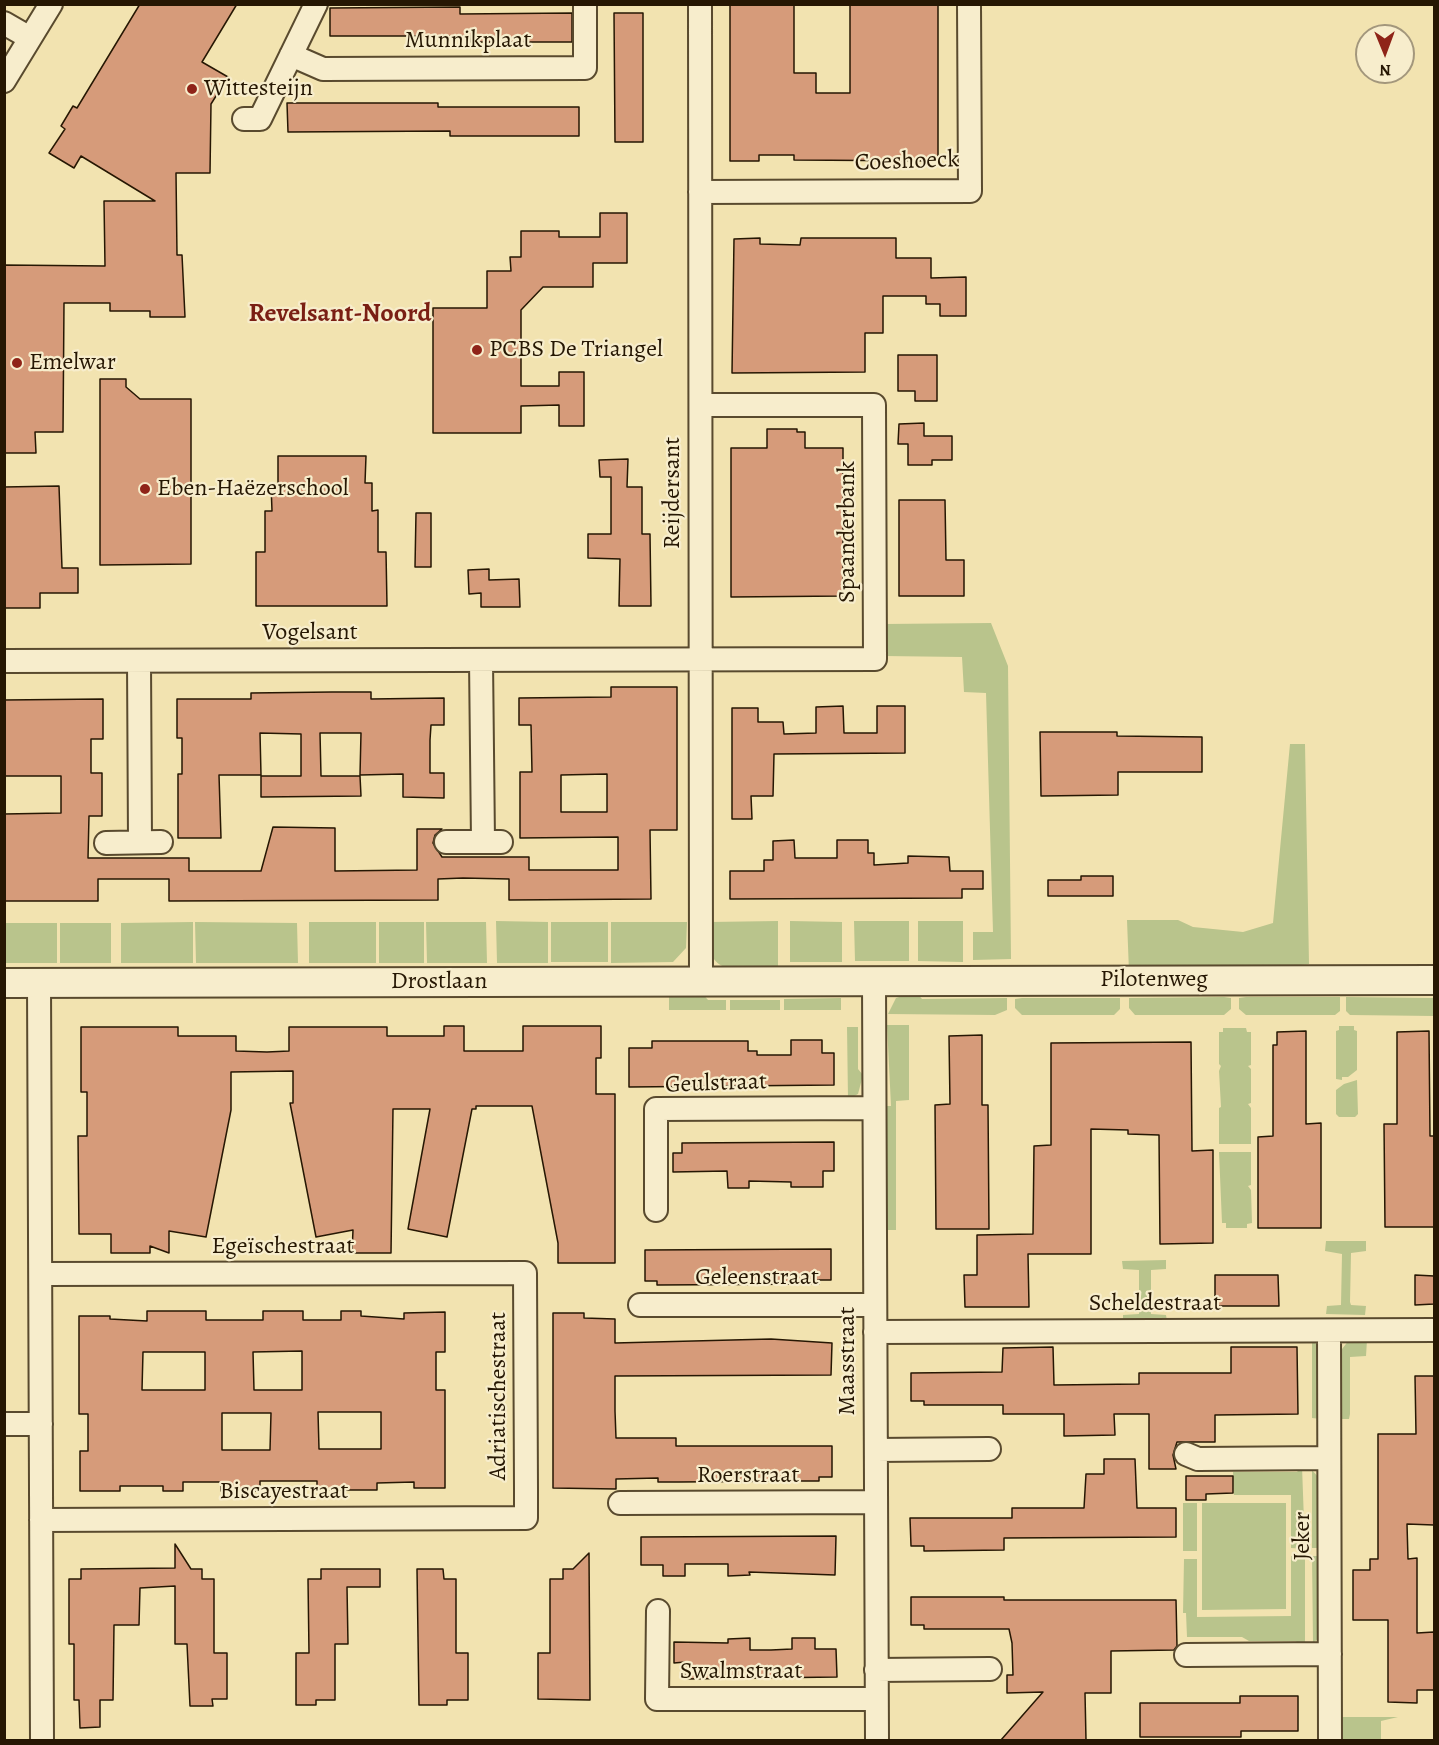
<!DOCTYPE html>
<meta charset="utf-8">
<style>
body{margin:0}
#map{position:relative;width:1439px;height:1745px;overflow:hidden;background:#f2e3b0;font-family:Alegreya,serif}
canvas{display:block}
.frame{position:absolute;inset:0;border:6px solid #261703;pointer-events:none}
.north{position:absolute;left:1355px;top:24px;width:60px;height:60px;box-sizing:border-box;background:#f7edcc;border:2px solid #a3977c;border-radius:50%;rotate:179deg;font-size:16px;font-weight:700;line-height:24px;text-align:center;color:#261703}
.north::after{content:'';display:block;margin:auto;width:21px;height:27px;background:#8f2418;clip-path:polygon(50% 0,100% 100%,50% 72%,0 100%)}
</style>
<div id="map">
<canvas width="1439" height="1745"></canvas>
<div class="frame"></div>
<div class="north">N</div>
</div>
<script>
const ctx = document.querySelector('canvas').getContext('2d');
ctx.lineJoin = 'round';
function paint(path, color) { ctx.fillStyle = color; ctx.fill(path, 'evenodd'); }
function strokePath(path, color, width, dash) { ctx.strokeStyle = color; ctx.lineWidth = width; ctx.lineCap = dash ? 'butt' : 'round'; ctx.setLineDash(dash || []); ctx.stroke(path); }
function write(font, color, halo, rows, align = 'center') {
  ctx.font = font + ' Alegreya,serif'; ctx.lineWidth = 4.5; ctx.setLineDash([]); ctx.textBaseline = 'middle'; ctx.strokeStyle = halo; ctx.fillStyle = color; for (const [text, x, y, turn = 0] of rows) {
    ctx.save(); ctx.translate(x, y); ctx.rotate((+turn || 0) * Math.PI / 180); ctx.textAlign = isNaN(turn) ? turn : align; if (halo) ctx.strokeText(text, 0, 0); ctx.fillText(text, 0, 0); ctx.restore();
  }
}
paint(new Path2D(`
 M 991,623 L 1008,666 L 1011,959 L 973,960 L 973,932 L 993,932 L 986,693 L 964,692 L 962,657 L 884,656 L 884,624 Z
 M 1290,744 L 1305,744 L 1309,964 L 1245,972 L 1129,972 L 1127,920 L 1178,920 L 1193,927 L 1243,932 L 1273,923 Z
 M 496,921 L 548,922 L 548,963 L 497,963 Z
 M 778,921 L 778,970 C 760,969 719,976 712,955 C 708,946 710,932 710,922 Z
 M 790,921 L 842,922 L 842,962 L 790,962 Z
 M 854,921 L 909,921 L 909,961 L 855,961 Z
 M 918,921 L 963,921 L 963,962 L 918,961 Z
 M 193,922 L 193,963 L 121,963 L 121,923 Z
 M 195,922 L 297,923 L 298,963 L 196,963 Z
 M 309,922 L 376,922 L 376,963 L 309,963 Z
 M 379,922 L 424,922 L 424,963 L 379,963 Z
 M 426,922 L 486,922 L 487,963 L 427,963 Z
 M 551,922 L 608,922 L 608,962 L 551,962 Z
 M 611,922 L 687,922 L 686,948 L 673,962 L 611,963 Z
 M 5,923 L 57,923 L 57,963 L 5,963 Z
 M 60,923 L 111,923 L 111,963 L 60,963 Z
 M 916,992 L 922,999 L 1007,998 L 1007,1010 L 995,1015 L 888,1014 L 896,998 Z
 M 669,993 L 702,993 L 708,1000 L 726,1000 L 726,1010 L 669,1010 Z
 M 1224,997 L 1231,998 L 1231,1009 L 1224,1015 L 1135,1015 L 1129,1008 L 1129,998 Z
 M 1246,997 L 1340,997 L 1340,1011 L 1335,1015 L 1246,1015 L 1239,1009 L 1239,998 Z
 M 1346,997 L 1434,998 L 1434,1016 L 1350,1015 L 1346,1011 Z
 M 841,998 L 841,1010 L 784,1010 L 784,999 Z
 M 1022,998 L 1120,998 L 1120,1009 L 1114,1015 L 1022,1015 L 1015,1008 L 1015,999 Z
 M 730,1000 L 780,1000 L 780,1010 L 730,1010 Z
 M 887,1025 L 909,1025 L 909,1100 L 896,1101 L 896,1230 L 887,1230 L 887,1106 L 891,1106 Z
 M 1339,1026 L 1354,1026 L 1354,1030 L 1357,1031 L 1357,1070 L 1348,1077 L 1342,1077 L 1342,1080 L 1336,1079 L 1336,1031 L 1339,1030 Z
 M 847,1027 L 858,1027 L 858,1069 L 863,1075 L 858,1094 L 848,1099 Z
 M 1223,1028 L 1246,1028 L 1247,1032 L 1251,1032 L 1251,1065 L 1248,1066 L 1251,1069 L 1251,1103 L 1248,1104 L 1251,1108 L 1251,1144 L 1219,1144 L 1219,1108 L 1221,1107 L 1219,1071 L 1221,1066 L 1219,1064 L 1219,1032 L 1223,1032 Z
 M 1357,1080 L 1358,1114 L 1355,1117 L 1339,1117 L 1336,1114 L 1336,1090 L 1344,1084 Z
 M 1219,1152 L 1251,1152 L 1251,1185 L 1248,1186 L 1251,1190 L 1252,1223 L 1247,1224 L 1247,1228 L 1226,1228 L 1226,1223 L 1222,1223 Z
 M 1326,1241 L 1366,1241 L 1366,1251 L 1351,1253 L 1350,1302 L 1351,1305 L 1366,1306 L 1365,1315 L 1326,1314 L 1327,1306 L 1341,1305 L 1342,1254 L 1325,1251 Z
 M 1166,1260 L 1166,1269 L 1151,1270 L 1151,1314 L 1166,1315 L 1167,1321 L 1123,1321 L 1123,1315 L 1139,1314 L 1139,1270 L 1123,1269 L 1122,1261 Z
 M 1349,1340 L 1367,1340 L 1366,1356 L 1350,1357 L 1350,1414 L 1349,1419 L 1338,1419 L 1339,1353 Z
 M 1312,1341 L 1320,1346 L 1321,1419 L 1312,1418 Z
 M 1302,1466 L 1305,1549 L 1291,1548 L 1291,1495 L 1234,1495 L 1233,1472 L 1297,1472 Z
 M 1312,1470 L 1319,1478 L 1322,1548 L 1312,1548 Z
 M 1183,1503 L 1197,1503 L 1197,1551 L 1183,1551 Z
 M 1202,1503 L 1286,1503 L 1286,1609 L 1202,1610 Z
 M 1291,1556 L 1305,1556 L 1305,1646 L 1295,1641 L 1249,1641 L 1242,1637 L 1187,1637 L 1186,1613 L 1183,1613 L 1184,1559 L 1197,1559 L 1197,1617 L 1291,1616 Z
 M 1312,1556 L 1322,1556 L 1320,1637 L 1313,1643 Z
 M 1339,1717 L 1398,1717 L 1381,1721 L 1381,1740 L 1339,1740 Z`), '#b9c48c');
const building = new Path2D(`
 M 140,4 L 237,4 L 202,62 L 228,77 L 211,104 L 210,173 L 176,173 L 177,255 L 182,255 L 185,317 L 150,317 L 150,311 L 110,311 L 110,303 L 64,303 L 63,432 L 35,432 L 36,453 L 4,453 L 4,265 L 105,266 L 104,201 L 155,201 L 81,156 L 74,168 L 49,153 L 65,129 L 61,126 L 73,106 L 77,108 Z
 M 730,4 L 794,4 L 794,73 L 816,73 L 816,93 L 850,93 L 850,4 L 938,4 L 938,161 L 794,160 L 794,155 L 759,155 L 759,161 L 730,161 Z
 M 460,7 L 460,14 L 572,13 L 572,42 L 471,42 L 471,36 L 330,36 L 330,8 Z
 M 614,13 L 643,13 L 643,142 L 615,142 Z
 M 287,103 L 438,103 L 438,107 L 579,107 L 579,136 L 450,136 L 450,131 L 288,132 Z
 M 600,213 L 627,213 L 627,263 L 593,263 L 593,287 L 543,287 L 521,310 L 521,386 L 559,386 L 559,372 L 584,372 L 584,426 L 559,426 L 559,405 L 521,406 L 521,433 L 433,433 L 433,308 L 487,308 L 487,271 L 511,271 L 510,257 L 521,257 L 521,231 L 559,231 L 559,237 L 600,237 Z
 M 760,238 L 760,244 L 800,245 L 801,238 L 896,238 L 896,258 L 931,258 L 931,278 L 966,277 L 966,316 L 940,316 L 940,304 L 926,304 L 926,296 L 883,296 L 883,333 L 865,333 L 865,372 L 732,373 L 734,239 Z
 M 898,355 L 937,355 L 937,401 L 915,401 L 915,391 L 898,391 Z
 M 100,379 L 126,379 L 126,387 L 140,399 L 191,399 L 191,564 L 100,565 Z
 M 924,423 L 924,436 L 952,436 L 952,460 L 932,460 L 932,465 L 908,465 L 908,444 L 898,444 L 899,424 Z
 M 767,429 L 797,429 L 797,432 L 805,432 L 805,448 L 843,448 L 843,596 L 731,597 L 731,448 L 767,448 Z
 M 278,456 L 366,456 L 365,483 L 372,483 L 372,511 L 378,510 L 378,552 L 386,552 L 387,606 L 256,606 L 256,552 L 265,552 L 265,511 L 272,511 L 271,484 L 278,484 Z
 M 628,459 L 627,487 L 642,487 L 642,534 L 650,534 L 651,606 L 619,606 L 620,559 L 588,558 L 588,534 L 611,534 L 611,477 L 600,477 L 599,460 Z
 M 59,486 L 62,568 L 78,568 L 78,593 L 40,593 L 40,608 L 4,608 L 4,487 Z
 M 899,500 L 945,500 L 946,560 L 964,560 L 964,596 L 899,596 Z
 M 416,513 L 431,513 L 431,567 L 415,567 Z
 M 489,569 L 489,580 L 519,579 L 520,607 L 481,607 L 481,593 L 469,594 L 468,570 Z
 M 611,687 L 677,687 L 677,830 L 650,830 L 651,899 L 509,900 L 509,879 L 463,878 L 438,879 L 438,900 L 169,901 L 169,879 L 98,879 L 98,901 L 4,901 L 4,814 L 61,813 L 61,776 L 4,776 L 4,700 L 103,699 L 103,739 L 91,739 L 91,773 L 102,773 L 102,816 L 89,816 L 88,858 L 189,858 L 189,871 L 261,871 L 273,827 L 335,828 L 335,871 L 417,870 L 417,829 L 442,829 L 435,835 L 433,843 L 442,857 L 529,857 L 529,870 L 618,870 L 618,837 L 520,838 L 520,772 L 532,772 L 531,725 L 519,725 L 519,698 L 611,697 ZM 607,774 L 607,812 L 561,812 L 561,775 Z
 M 332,692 L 371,692 L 371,699 L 444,698 L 444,725 L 431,725 L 430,740 L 430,773 L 444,773 L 444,798 L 403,797 L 403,774 L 360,775 L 361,733 L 320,733 L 321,776 L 360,776 L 361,796 L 261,797 L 261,776 L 301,776 L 301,734 L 260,733 L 261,775 L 219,775 L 221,838 L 178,838 L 178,774 L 182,774 L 182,738 L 177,738 L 177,699 L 251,699 L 251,693 Z
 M 843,706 L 844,733 L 877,733 L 877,706 L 905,706 L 905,753 L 774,754 L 773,796 L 751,796 L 752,819 L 732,819 L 732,708 L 758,708 L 758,722 L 783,722 L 784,734 L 816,733 L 816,707 Z
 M 1040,732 L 1117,732 L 1117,736 L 1202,737 L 1202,772 L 1118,772 L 1118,795 L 1041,796 Z
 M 794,840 L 795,858 L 837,858 L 837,840 L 868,840 L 868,853 L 874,853 L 874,865 L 908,863 L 908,856 L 949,857 L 950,871 L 983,871 L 983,889 L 962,889 L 962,898 L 730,899 L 730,871 L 764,871 L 764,860 L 773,860 L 773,841 Z
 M 1081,876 L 1113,876 L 1113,896 L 1048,896 L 1048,880 L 1081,880 Z
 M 444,1026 L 464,1026 L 464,1051 L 523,1051 L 523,1026 L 601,1026 L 601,1058 L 596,1058 L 596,1094 L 615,1094 L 615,1263 L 558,1263 L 558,1243 L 532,1106 L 476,1106 L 476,1109 L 472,1109 L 447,1237 L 408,1229 L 430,1109 L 393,1109 L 391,1253 L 352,1253 L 353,1230 L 316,1237 L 290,1103 L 293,1103 L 293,1071 L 231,1072 L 231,1110 L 206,1237 L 169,1231 L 169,1253 L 150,1246 L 150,1253 L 111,1253 L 111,1234 L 79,1234 L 78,1136 L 87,1136 L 87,1092 L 81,1092 L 81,1027 L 178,1027 L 178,1036 L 236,1036 L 236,1051 L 267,1052 L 289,1051 L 289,1027 L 387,1027 L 387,1036 L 444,1036 Z
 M 1306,1031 L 1306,1124 L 1321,1123 L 1321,1228 L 1258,1228 L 1258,1137 L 1273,1136 L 1273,1045 L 1277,1045 L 1277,1032 Z
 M 1429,1031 L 1430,1136 L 1434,1136 L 1434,1227 L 1385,1227 L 1384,1124 L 1397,1124 L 1397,1032 Z
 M 982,1035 L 982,1105 L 988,1105 L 989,1229 L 936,1229 L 935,1105 L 950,1104 L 949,1036 Z
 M 791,1040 L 822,1040 L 822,1053 L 834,1053 L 834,1085 L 629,1087 L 629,1048 L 652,1048 L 652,1041 L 748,1041 L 748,1051 L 757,1051 L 757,1055 L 791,1055 Z
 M 1191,1042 L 1192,1151 L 1213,1150 L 1213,1243 L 1160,1244 L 1159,1135 L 1128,1134 L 1128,1130 L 1091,1129 L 1091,1254 L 1028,1254 L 1029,1307 L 965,1307 L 964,1275 L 977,1275 L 977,1235 L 1033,1234 L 1034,1146 L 1051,1145 L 1051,1043 Z
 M 834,1142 L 834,1171 L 823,1171 L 823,1187 L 791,1187 L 791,1182 L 749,1181 L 749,1188 L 728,1188 L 727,1171 L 673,1172 L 673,1153 L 682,1153 L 682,1143 Z
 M 831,1249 L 831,1280 L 818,1280 L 819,1284 L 657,1285 L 657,1281 L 645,1281 L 645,1250 Z
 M 1215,1275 L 1278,1275 L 1279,1306 L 1215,1306 Z
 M 1415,1275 L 1434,1276 L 1434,1304 L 1415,1305 Z
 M 147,1311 L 206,1311 L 206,1320 L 263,1320 L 263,1311 L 303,1311 L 303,1320 L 341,1320 L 341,1311 L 361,1311 L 361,1316 L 404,1319 L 404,1313 L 445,1312 L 445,1352 L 436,1352 L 436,1390 L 445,1390 L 445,1488 L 414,1488 L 414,1482 L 377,1483 L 377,1490 L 317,1490 L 317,1481 L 260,1481 L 260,1491 L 221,1491 L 221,1482 L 183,1482 L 183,1491 L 163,1491 L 163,1486 L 120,1486 L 120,1491 L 80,1491 L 80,1451 L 88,1451 L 88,1414 L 79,1414 L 79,1316 L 110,1316 L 110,1319 L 147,1321 ZM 302,1351 L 302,1390 L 254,1390 L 253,1352 ZM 143,1352 L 205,1352 L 205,1390 L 142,1390 ZM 318,1412 L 381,1412 L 381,1449 L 319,1449 ZM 222,1413 L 271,1413 L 270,1450 L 222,1450 Z
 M 553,1313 L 584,1313 L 584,1318 L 615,1319 L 615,1343 L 771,1339 L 832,1343 L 831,1375 L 615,1376 L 615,1411 L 616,1438 L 676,1438 L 676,1446 L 832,1446 L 832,1477 L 819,1477 L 819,1481 L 792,1481 L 679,1482 L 658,1482 L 658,1478 L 616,1479 L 616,1489 L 553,1488 Z
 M 1053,1347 L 1054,1385 L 1139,1384 L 1139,1373 L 1231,1373 L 1231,1347 L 1297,1347 L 1298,1414 L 1215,1415 L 1215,1442 L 1177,1442 L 1173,1455 L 1176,1469 L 1149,1469 L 1149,1414 L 1114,1414 L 1115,1435 L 1064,1436 L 1064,1414 L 1003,1414 L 1003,1405 L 924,1405 L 924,1401 L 911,1401 L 911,1373 L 1002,1372 L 1003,1348 Z
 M 1415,1376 L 1434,1376 L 1434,1525 L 1407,1524 L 1408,1559 L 1417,1558 L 1417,1633 L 1434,1632 L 1434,1690 L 1417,1690 L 1417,1703 L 1388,1702 L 1388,1620 L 1353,1620 L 1353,1570 L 1370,1570 L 1370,1559 L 1378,1559 L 1378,1434 L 1416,1434 Z
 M 1104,1459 L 1135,1459 L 1137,1508 L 1176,1508 L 1176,1537 L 1004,1538 L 1004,1550 L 924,1551 L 924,1546 L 911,1546 L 910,1518 L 1012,1518 L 1012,1508 L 1084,1508 L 1086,1474 L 1104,1474 Z
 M 1186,1476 L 1233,1476 L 1233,1493 L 1206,1494 L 1206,1500 L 1186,1500 Z
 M 836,1536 L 835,1575 L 749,1572 L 750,1575 L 728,1576 L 728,1564 L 685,1564 L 685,1576 L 663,1576 L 663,1565 L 641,1565 L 641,1537 Z
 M 175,1544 L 191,1569 L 202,1569 L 202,1579 L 214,1579 L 214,1653 L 227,1653 L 227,1699 L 212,1699 L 213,1706 L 190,1706 L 187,1644 L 175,1644 L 175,1586 L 140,1588 L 139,1625 L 114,1625 L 113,1700 L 100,1700 L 100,1727 L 80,1728 L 79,1700 L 74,1700 L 74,1644 L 69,1644 L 69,1579 L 81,1579 L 81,1569 L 175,1568 Z
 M 589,1553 L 590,1700 L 538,1699 L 538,1653 L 550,1653 L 550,1579 L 563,1579 L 563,1569 L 573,1569 Z
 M 321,1569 L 380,1569 L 380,1587 L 347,1587 L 348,1644 L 335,1644 L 335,1700 L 316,1700 L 316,1705 L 296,1705 L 296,1653 L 309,1653 L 308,1579 L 321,1579 Z
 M 417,1569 L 443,1569 L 444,1579 L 456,1579 L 456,1653 L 468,1653 L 468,1700 L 447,1700 L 447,1705 L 419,1705 Z
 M 911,1597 L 1004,1597 L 1004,1600 L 1176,1600 L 1177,1646 L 1174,1650 L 1111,1651 L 1111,1693 L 1085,1693 L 1086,1740 L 1001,1740 L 1043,1692 L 1007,1693 L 1007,1675 L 1013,1675 L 1012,1643 L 1009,1629 L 924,1629 L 924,1625 L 911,1625 Z
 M 750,1638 L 750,1650 L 771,1650 L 792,1649 L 792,1638 L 815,1638 L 815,1649 L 836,1649 L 837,1677 L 685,1679 L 685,1662 L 674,1663 L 674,1642 L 728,1643 L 728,1639 Z
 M 1240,1696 L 1298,1696 L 1298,1731 L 1241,1731 L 1241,1737 L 1140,1737 L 1140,1703 L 1240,1703 Z`);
paint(building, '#d69b7a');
strokePath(building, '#261703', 1.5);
const minor = new Path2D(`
 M 700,4 L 701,982
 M 4,23 L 30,38
 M 291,55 L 323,69 L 585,68 L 585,4
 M 4,81 L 51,4
 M 244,119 L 260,119 L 316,4
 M 700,192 L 970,191 L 969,4
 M 481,660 L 483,842
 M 4,661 L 875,659 L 874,405 L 701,405
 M 139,661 L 140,842
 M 446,842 L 501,842
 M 106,843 L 161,842
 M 874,981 L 877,1740
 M 39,983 L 42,1740
 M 656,1210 L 656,1109 L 874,1108
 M 41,1274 L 525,1273 L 526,1489 L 526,1518 L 41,1520
 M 640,1305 L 875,1305
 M 1329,1331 L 1330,1740
 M 875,1332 L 1434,1330
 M 4,1424 L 41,1424
 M 876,1450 L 989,1449
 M 1186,1454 L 1198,1459 L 1329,1458
 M 620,1503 L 876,1502
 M 658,1611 L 657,1699 L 876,1699
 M 1186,1655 L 1330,1654
 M 876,1670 L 990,1669`);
const tertiary = new Path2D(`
 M 4,983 L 1434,980`);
strokePath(minor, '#594a2e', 26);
strokePath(tertiary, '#594a2e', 32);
strokePath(minor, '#f7edcc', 22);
strokePath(tertiary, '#f7edcc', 28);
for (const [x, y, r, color] of [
 [192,89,6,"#8f2418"],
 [477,350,6,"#8f2418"],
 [17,363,6,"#8f2418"],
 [145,489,6,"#8f2418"]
]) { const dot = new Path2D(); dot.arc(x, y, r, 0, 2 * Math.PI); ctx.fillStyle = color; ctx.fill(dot); strokePath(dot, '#f7edcc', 2); }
write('24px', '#261703', '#f7edcc', [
 ["Munnikplaat",468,41],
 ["Coeshoeck",907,162,-2],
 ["Reijdersant",673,493,-90],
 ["Spaanderbank",848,532,-90],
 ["Vogelsant",310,633],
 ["Pilotenweg",1154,980],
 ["Drostlaan",439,982],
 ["Geulstraat",716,1084,-2],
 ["Egeïschestraat",283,1247],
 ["Geleenstraat",757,1278],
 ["Scheldestraat",1155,1304],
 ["Maasstraat",848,1361,-90],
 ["Adriatischestraat",499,1396,-90],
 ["Roerstraat",748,1476],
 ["Biscayestraat",284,1492],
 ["Jeker",1303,1536,-90],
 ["Swalmstraat",741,1672]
]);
write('24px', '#261703', '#f7edcc', [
 ["Wittesteijn",204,89],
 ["PCBS De Triangel",489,350],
 ["Emelwar",29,363],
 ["Eben-Haëzerschool",157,489]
], 'left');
write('bold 26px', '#7a1f14', '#f7edcc', [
 ["Revelsant-Noord",340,315]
]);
</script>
